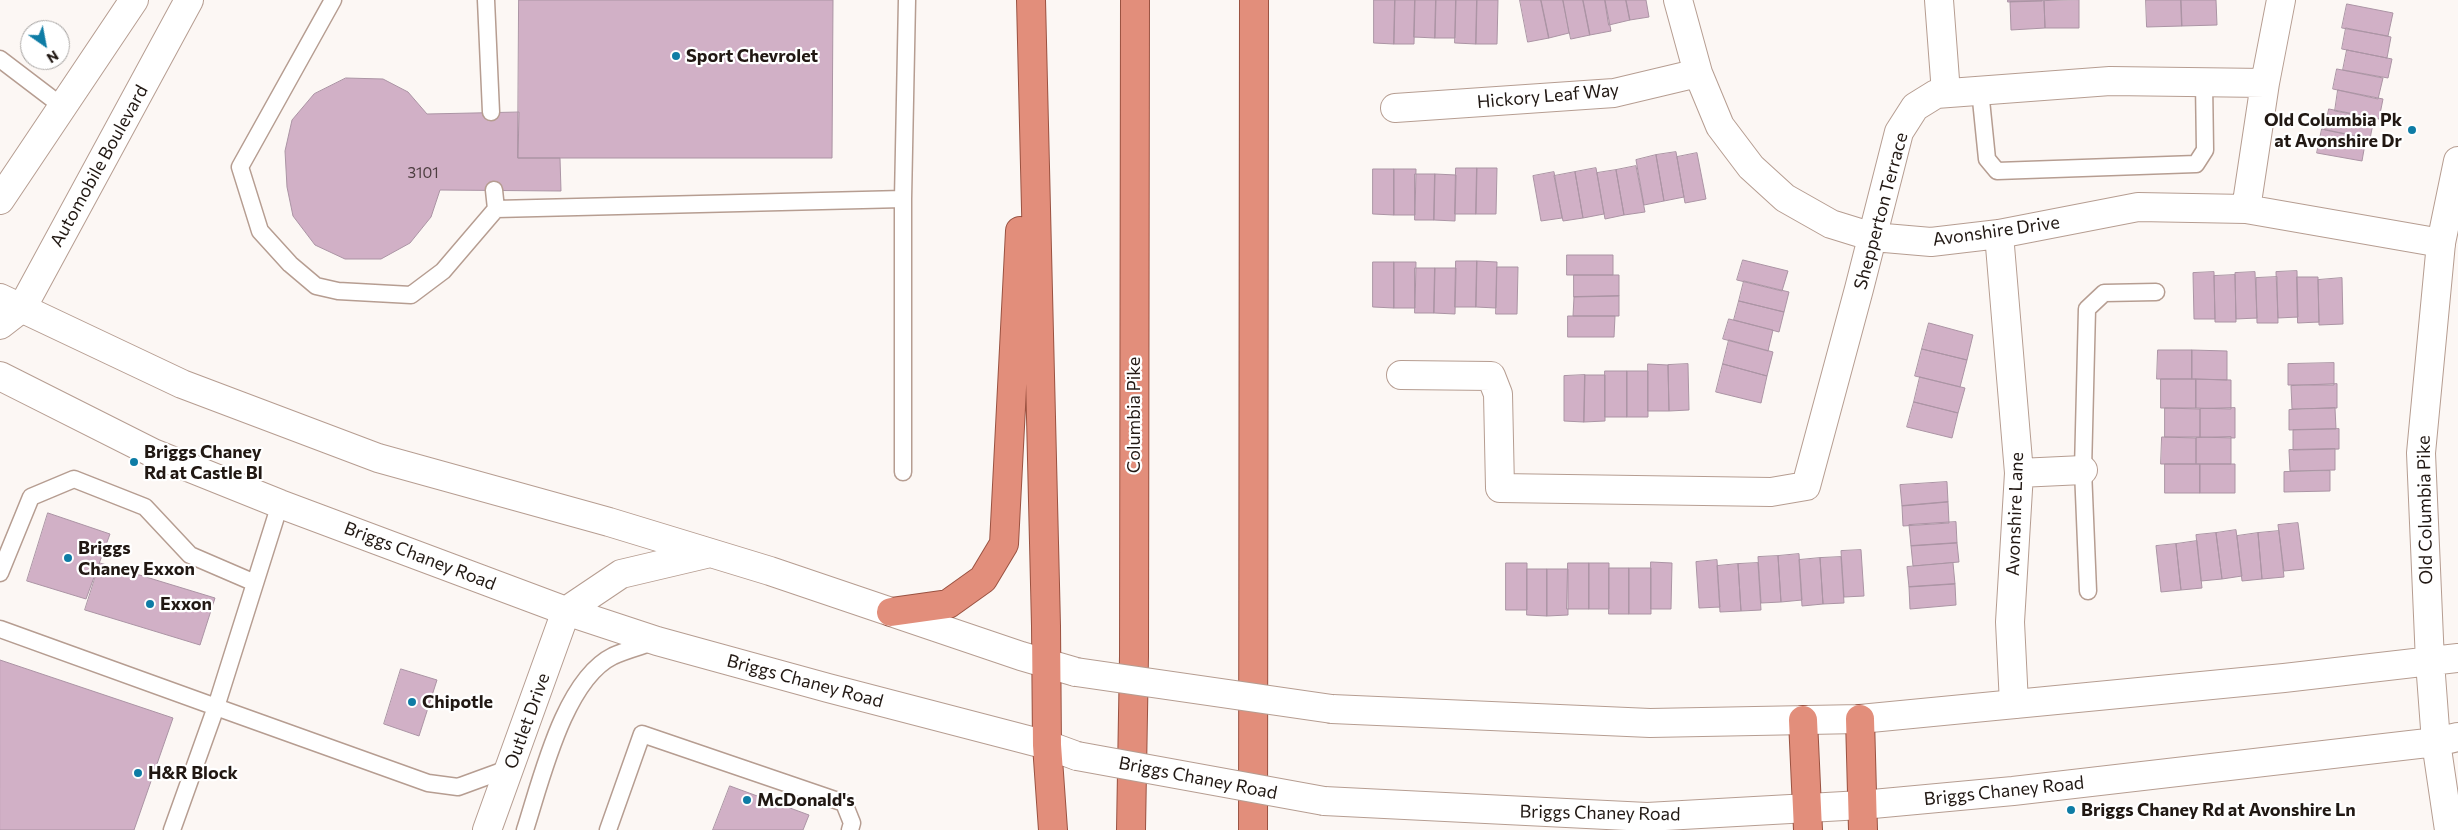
<!DOCTYPE html>
<style>
body{margin:0}
#map{position:relative;width:2458px;height:830px;overflow:hidden;background:#fcf7f4;font-family:Commissioner,sans-serif}
canvas{display:block}
.north{position:absolute;left:20px;top:20px;width:50px;height:50px;box-sizing:border-box;background:#fff;border:1px solid #a6a3a1;border-radius:50%;rotate:147deg;font-size:14px;font-weight:700;line-height:20px;text-align:center;color:#211813}
.north::after{content:'';display:block;margin:auto;width:18px;height:22px;background:#0e7ca5;clip-path:polygon(50% 0,100% 100%,50% 72%,0 100%)}
</style>
<div id="map">
<canvas width="2458" height="830"></canvas>
<div class="north">N</div>
</div>
<script>
const ctx = document.querySelector('canvas').getContext('2d');
ctx.lineJoin = 'round';
function paint(path, color) { ctx.fillStyle = color; ctx.fill(path, 'evenodd'); }
function strokePath(path, color, width, dash) { ctx.strokeStyle = color; ctx.lineWidth = width; ctx.lineCap = dash ? 'butt' : 'round'; ctx.setLineDash(dash || []); ctx.stroke(path); }
function write(font, color, halo, rows, align = 'center') {
  ctx.font = font + ' Commissioner,sans-serif'; ctx.lineWidth = 4.5; ctx.setLineDash([]); ctx.textBaseline = 'middle'; ctx.strokeStyle = halo; ctx.fillStyle = color; for (const [text, x, y, turn = 0] of rows) {
    ctx.save(); ctx.translate(x, y); ctx.rotate((+turn || 0) * Math.PI / 180); ctx.textAlign = isNaN(turn) ? turn : align; if (halo) ctx.strokeText(text, 0, 0); ctx.fillText(text, 0, 0); ctx.restore();
  }
}
const building = new Path2D(`
 M 519,0 L 833,0 L 832,158 L 518,158 Z
 M 1374,0 L 1395,0 L 1394,44 L 1374,43 Z
 M 1395,0 L 1415,0 L 1414,44 L 1394,44 Z
 M 1415,0 L 1436,0 L 1435,38 L 1414,37 Z
 M 1436,0 L 1456,0 L 1455,38 L 1435,38 Z
 M 1456,0 L 1477,0 L 1476,44 L 1455,43 Z
 M 1477,0 L 1498,0 L 1497,44 L 1476,44 Z
 M 1520,0 L 1541,0 L 1549,38 L 1528,42 Z
 M 1541,0 L 1563,0 L 1569,33 L 1549,38 Z
 M 1563,0 L 1583,0 L 1590,35 L 1571,39 Z
 M 1583,0 L 1605,0 L 1611,31 L 1590,35 Z
 M 1605,0 L 1626,0 L 1630,20 L 1609,25 Z
 M 1626,0 L 1646,0 L 1649,17 L 1630,20 Z
 M 2008,0 L 2042,0 L 2042,1 L 2008,2 Z
 M 2079,0 L 2079,28 L 2045,28 L 2044,1 Z
 M 2146,0 L 2181,0 L 2182,26 L 2147,27 Z
 M 2181,0 L 2216,0 L 2217,25 L 2182,26 Z
 M 2044,1 L 2045,28 L 2011,30 L 2010,2 Z
 M 2347,4 L 2393,13 L 2388,36 L 2342,28 Z
 M 2346,28 L 2391,37 L 2387,58 L 2342,49 Z
 M 2347,50 L 2392,59 L 2388,78 L 2343,70 Z
 M 2337,69 L 2383,78 L 2378,99 L 2333,89 Z
 M 346,78 L 383,79 L 408,92 L 427,114 L 519,112 L 518,158 L 560,158 L 561,191 L 440,190 L 431,217 L 410,243 L 381,259 L 345,259 L 315,245 L 293,216 L 287,187 L 285,151 L 292,120 L 314,94 Z
 M 2338,90 L 2383,99 L 2379,119 L 2335,111 Z
 M 2329,109 L 2374,118 L 2370,139 L 2325,130 Z
 M 2322,129 L 2366,138 L 2362,161 L 2317,153 Z
 M 1676,152 L 1684,197 L 1664,201 L 1656,155 Z
 M 1697,153 L 1706,199 L 1685,203 L 1677,157 Z
 M 1656,155 L 1664,201 L 1644,205 L 1636,160 Z
 M 1636,166 L 1645,212 L 1624,215 L 1616,170 Z
 M 1456,168 L 1477,168 L 1476,214 L 1455,214 Z
 M 1477,168 L 1497,168 L 1496,214 L 1476,214 Z
 M 1596,168 L 1604,214 L 1583,218 L 1575,172 Z
 M 1373,169 L 1394,169 L 1394,215 L 1373,214 Z
 M 1394,169 L 1416,169 L 1415,215 L 1394,215 Z
 M 1616,170 L 1624,215 L 1605,219 L 1597,173 Z
 M 1554,172 L 1562,218 L 1541,221 L 1533,176 Z
 M 1575,172 L 1583,218 L 1563,221 L 1554,176 Z
 M 1415,174 L 1435,174 L 1434,220 L 1415,220 Z
 M 1435,174 L 1456,175 L 1455,221 L 1434,220 Z
 M 1567,255 L 1613,255 L 1613,275 L 1567,275 Z
 M 1743,260 L 1788,271 L 1782,291 L 1737,280 Z
 M 1456,261 L 1477,261 L 1476,307 L 1455,307 Z
 M 1477,261 L 1497,262 L 1496,308 L 1476,307 Z
 M 1373,262 L 1394,262 L 1394,308 L 1373,307 Z
 M 1394,262 L 1416,262 L 1415,308 L 1394,308 Z
 M 1497,267 L 1518,267 L 1517,314 L 1496,314 Z
 M 1415,268 L 1435,268 L 1434,313 L 1415,313 Z
 M 1435,268 L 1456,268 L 1455,314 L 1434,313 Z
 M 2297,271 L 2298,317 L 2278,318 L 2276,272 Z
 M 2214,272 L 2215,319 L 2194,319 L 2193,273 Z
 M 2255,272 L 2257,318 L 2236,319 L 2235,273 Z
 M 1574,275 L 1619,275 L 1619,296 L 1574,297 Z
 M 2235,275 L 2236,322 L 2215,322 L 2214,276 Z
 M 2277,277 L 2278,323 L 2257,323 L 2256,278 Z
 M 2297,277 L 2318,277 L 2319,322 L 2298,323 Z
 M 2342,278 L 2343,324 L 2319,325 L 2318,280 Z
 M 1744,281 L 1789,292 L 1784,312 L 1739,301 Z
 M 1619,296 L 1619,316 L 1573,316 L 1574,297 Z
 M 1739,301 L 1784,312 L 1779,332 L 1734,320 Z
 M 1568,316 L 1615,316 L 1614,337 L 1568,337 Z
 M 1729,319 L 1773,330 L 1768,351 L 1723,339 Z
 M 1929,323 L 1973,335 L 1967,360 L 1922,349 Z
 M 1729,340 L 1773,352 L 1767,376 L 1723,364 Z
 M 1922,349 L 1967,360 L 1960,387 L 1915,376 Z
 M 2158,350 L 2192,350 L 2192,379 L 2157,379 Z
 M 2192,350 L 2227,351 L 2227,380 L 2192,379 Z
 M 2334,363 L 2334,385 L 2288,385 L 2288,364 Z
 M 1648,364 L 1668,365 L 1669,411 L 1648,411 Z
 M 1688,364 L 1689,410 L 1669,411 L 1668,365 Z
 M 1723,364 L 1767,376 L 1761,403 L 1716,392 Z
 M 1605,371 L 1627,371 L 1627,417 L 1605,417 Z
 M 1627,371 L 1648,371 L 1648,417 L 1627,417 Z
 M 1585,375 L 1584,422 L 1564,421 L 1564,376 Z
 M 1585,375 L 1605,375 L 1605,421 L 1584,422 Z
 M 1920,377 L 1965,388 L 1958,413 L 1914,402 Z
 M 2161,379 L 2196,379 L 2196,408 L 2161,408 Z
 M 2196,379 L 2231,380 L 2231,409 L 2196,408 Z
 M 2337,384 L 2337,408 L 2292,409 L 2291,386 Z
 M 1914,402 L 1958,413 L 1952,438 L 1907,427 Z
 M 2165,408 L 2200,409 L 2200,437 L 2165,437 Z
 M 2235,408 L 2235,438 L 2200,437 L 2200,409 Z
 M 2335,408 L 2336,429 L 2289,430 L 2289,410 Z
 M 2339,429 L 2339,449 L 2293,450 L 2293,430 Z
 M 2162,437 L 2196,438 L 2196,464 L 2161,464 Z
 M 2231,437 L 2231,464 L 2196,464 L 2196,438 Z
 M 2335,449 L 2335,470 L 2290,471 L 2289,450 Z
 M 2165,464 L 2200,464 L 2200,493 L 2165,493 Z
 M 2200,464 L 2235,464 L 2235,493 L 2200,493 Z
 M 2330,471 L 2330,491 L 2284,492 L 2284,472 Z
 M 1947,482 L 1948,502 L 1902,506 L 1900,485 Z
 M 1948,502 L 1949,523 L 1903,526 L 1902,506 Z
 M 48,513 L 110,534 L 86,599 L 27,581 Z
 M 1956,522 L 1957,543 L 1911,546 L 1909,525 Z
 M 2298,523 L 2304,569 L 2284,571 L 2278,525 Z
 M 2236,530 L 2242,576 L 2222,579 L 2216,533 Z
 M 2279,531 L 2284,577 L 2262,579 L 2258,533 Z
 M 2216,533 L 2222,579 L 2201,581 L 2196,535 Z
 M 2258,533 L 2262,579 L 2242,581 L 2237,536 Z
 M 2197,541 L 2202,588 L 2181,590 L 2176,544 Z
 M 1957,543 L 1959,562 L 1913,566 L 1911,546 Z
 M 2176,544 L 2181,590 L 2161,592 L 2156,546 Z
 M 1861,550 L 1864,596 L 1844,597 L 1841,551 Z
 M 1799,554 L 1802,600 L 1781,602 L 1778,556 Z
 M 1778,556 L 1781,602 L 1761,603 L 1758,557 Z
 M 1841,557 L 1844,603 L 1823,604 L 1820,558 Z
 M 1820,558 L 1823,604 L 1802,606 L 1799,560 Z
 M 1717,560 L 1720,607 L 1699,608 L 1696,562 Z
 M 1651,562 L 1672,563 L 1671,609 L 1651,609 Z
 M 100,563 L 215,598 L 200,645 L 85,610 Z
 M 1506,563 L 1527,563 L 1527,610 L 1506,610 Z
 M 1568,563 L 1589,563 L 1589,609 L 1567,609 Z
 M 1589,563 L 1609,563 L 1609,609 L 1589,609 Z
 M 1758,563 L 1761,610 L 1741,611 L 1738,564 Z
 M 1953,563 L 1955,584 L 1909,587 L 1907,567 Z
 M 1738,564 L 1741,611 L 1720,612 L 1717,566 Z
 M 1609,568 L 1629,568 L 1629,614 L 1609,614 Z
 M 1629,568 L 1651,568 L 1651,614 L 1629,614 Z
 M 1527,569 L 1547,569 L 1547,616 L 1527,615 Z
 M 1547,569 L 1568,569 L 1568,615 L 1547,616 Z
 M 1955,584 L 1956,605 L 1910,609 L 1909,587 Z
 M 0,660 L 173,718 L 134,830 L 0,830 Z
 M 401,669 L 437,680 L 419,736 L 384,724 Z
 M 730,786 L 809,815 L 803,830 L 713,830 Z`);
paint(building, '#d1b0c6');
strokePath(building, '#ab94a4', 1);
const service = new Path2D(`
 M 333,0 L 240,167 L 260,231 L 290,264 L 316,286 L 338,291 L 411,295 L 443,271 L 496,209 L 903,199 L 903,472
 M 486,0 L 491,112
 M 0,59 L 63,107
 M 1980,90 L 1987,159 L 1997,171 L 2196,164 L 2205,150 L 2204,82
 M 494,190 L 496,209
 M 903,199 L 907,0
 M 280,504 L 216,707 L 428,783 L 458,787 L 510,768
 M 0,573 L 31,497 L 74,479 L 145,507 L 190,555 L 255,583
 M 2088,591 L 2083,470 L 2087,309 L 2104,293 L 2156,292
 M 0,629 L 216,707 L 172,830
 M 525,830 C 541,781 564,680 613,656 C 626,650 642,646 656,641
 M 608,830 L 642,734 L 844,803 L 852,823 L 850,830`);
const minor = new Path2D(`
 M 1678,0 L 1698,73 L 1720,126 L 1751,167 L 1785,198 L 1831,224 L 1873,237 L 1931,242 L 1999,234 L 2138,207 L 2246,209 L 2441,243
 M 1939,0 L 1946,93
 M 1395,108 L 1614,93 L 1698,73
 M 0,200 L 134,0
 M 2246,209 L 2265,83 L 2281,0
 M 1999,234 L 2019,473 L 2010,622 L 2014,704
 M 0,325 L 22,308 L 189,0
 M 1401,375 L 1491,376 L 1498,394 L 1500,488 L 1771,492 L 1806,486 L 1859,289 L 1899,132 L 1915,107 L 1936,94 L 2110,81 L 2265,83
 M 2019,473 L 2083,470
 M 487,830 L 566,611`);
const secondary = new Path2D(`
 M 0,298 L 182,384 L 378,458 L 609,522 L 770,571 L 1021,656 L 1076,672
 M 0,376 L 153,453 L 280,504 L 566,611 L 657,641 L 828,688 L 1047,745 L 1077,756
 M 566,611 L 621,574 L 710,553
 M 1332,709 L 1650,723 L 1860,719 L 2284,678 L 2458,658
 M 1324,801 L 1647,817 L 1862,805 L 2013,791 L 2436,742 L 2458,737
 M 2449,830 L 2436,742 L 2430,662 L 2421,453 L 2441,243 L 2458,161`);
const trunk = new Path2D(`
 M 1031,0 L 1046,626 L 1047,745 L 1053,830
 M 891,612 L 948,604 L 983,579 L 1004,544 L 1020,231
 M 1860,719 L 1863,830
 M 1803,720 L 1808,830
 M 1131,830 L 1134,656 L 1135,0
 M 1253,830 L 1254,0`);
strokePath(service, '#b69d91', 19);
strokePath(minor, '#b69d91', 30);
strokePath(secondary, '#b69d91', 30);
strokePath(trunk, '#9a5241', 30);
strokePath(service, '#fff', 16);
strokePath(minor, '#fff', 28);
strokePath(secondary, '#fff', 28);
strokePath(trunk, '#e28e7b', 28);
const secondaryBridge = new Path2D(`
 M 1076,672 L 1332,709
 M 1077,756 L 1324,801`);
strokePath(secondaryBridge, '#b69d91', 30, []);
strokePath(secondaryBridge, '#fff', 28);
for (const [x, y, r, color] of [
 [676,56,5,"#0e7ca5"],
 [2412,130,5,"#0e7ca5"],
 [134,462,5,"#0e7ca5"],
 [68,558,5,"#0e7ca5"],
 [150,604,5,"#0e7ca5"],
 [412,702,5,"#0e7ca5"],
 [138,773,5,"#0e7ca5"],
 [747,800,5,"#0e7ca5"],
 [2071,810,5,"#0e7ca5"]
]) { const dot = new Path2D(); dot.arc(x, y, r, 0, 2 * Math.PI); ctx.fillStyle = color; ctx.fill(dot); strokePath(dot, '#fff', 2); }
write('15px', '#4d3e40', null, [
 ["3101",423,173]
]);
write('bold 18px', '#211813', '#fff', [
 ["Sport Chevrolet",686,56],
 ["Old Columbia Pk",2402,120,"right"],
 ["at Avonshire Dr",2402,141,"right"],
 ["Briggs Chaney",144,452],
 ["Rd at Castle Bl",144,473],
 ["Briggs",78,548],
 ["Chaney Exxon",78,569],
 ["Exxon",160,604],
 ["Chipotle",422,702],
 ["H&R Block",148,773],
 ["McDonald's",757,800],
 ["Briggs Chaney Rd at Avonshire Ln",2081,810]
], 'left');
write('18px', '#211813', '#fff', [
 ["Hickory Leaf Way",1548,96,-5],
 ["Automobile Boulevard",99,166,-61],
 ["Shepperton Terrace",1881,211,-75],
 ["Avonshire Drive",1996,231,-8],
 ["Columbia Pike",1134,415,-90],
 ["Old Columbia Pike",2425,510,-91],
 ["Avonshire Lane",2015,514,-88],
 ["Briggs Chaney Road",420,556,21],
 ["Briggs Chaney Road",805,681,15],
 ["Outlet Drive",527,721,-70],
 ["Briggs Chaney Road",1198,778,11],
 ["Briggs Chaney Road",2004,791,-6],
 ["Briggs Chaney Road",1600,813,1]
]);
</script>
